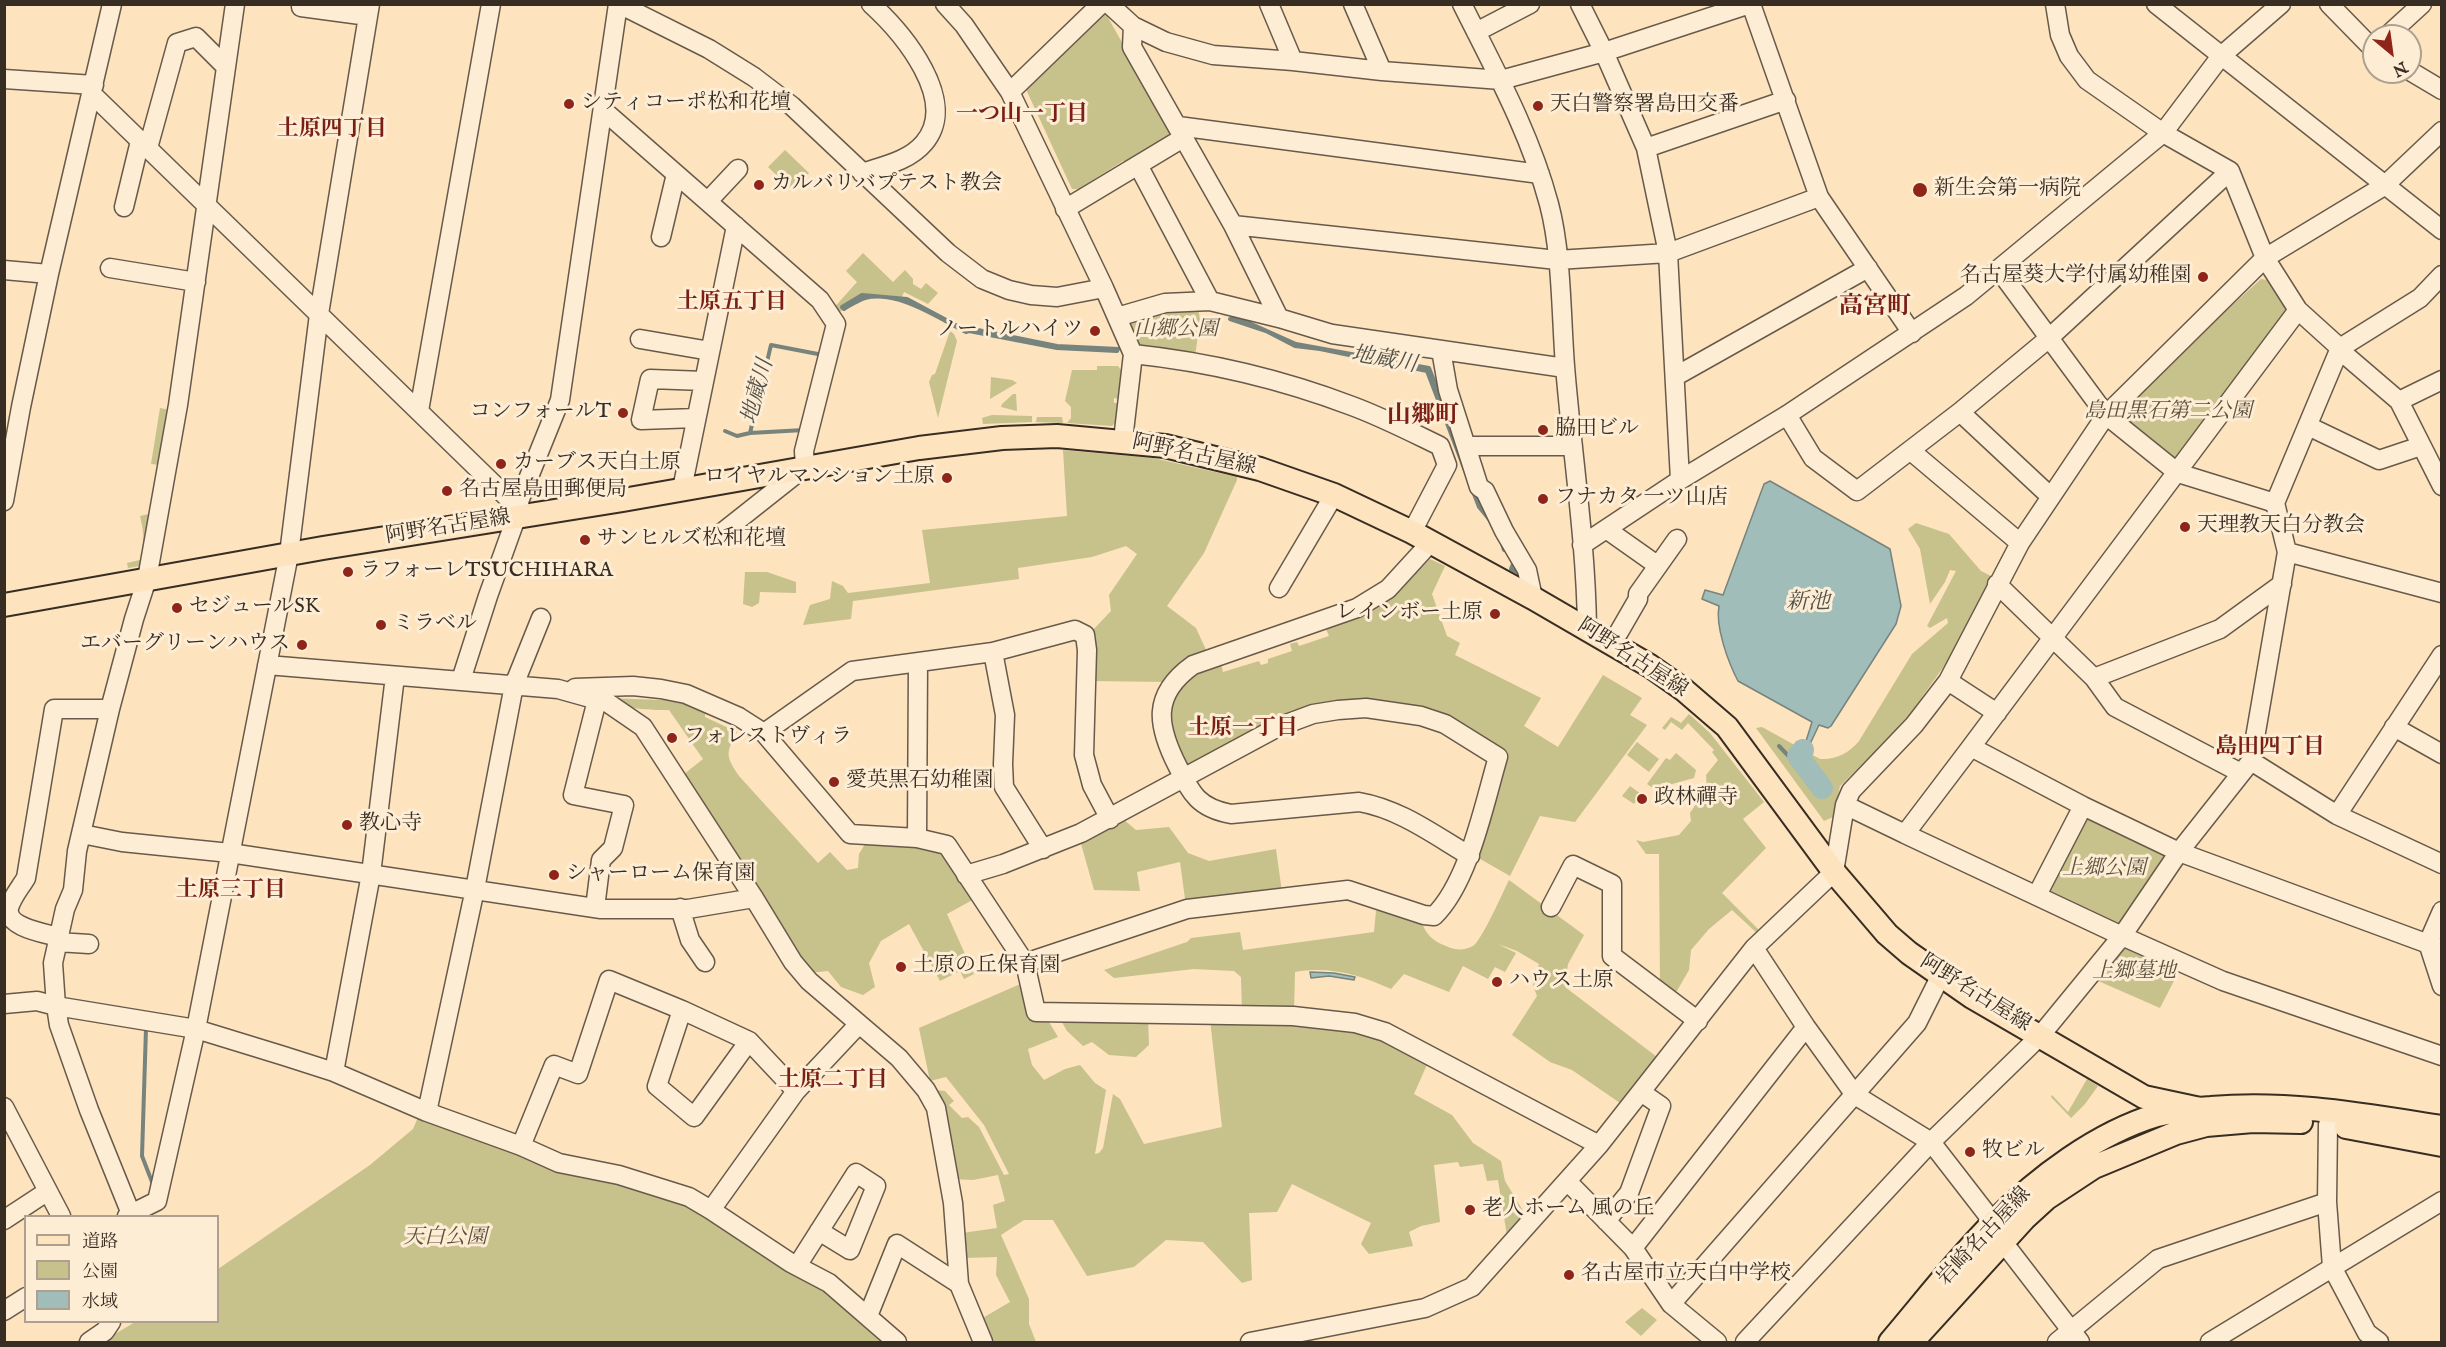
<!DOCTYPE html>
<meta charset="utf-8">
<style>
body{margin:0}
#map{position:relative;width:2446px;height:1347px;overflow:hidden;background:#fde3be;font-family:"IM FELL English","Noto Serif JP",serif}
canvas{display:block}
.frame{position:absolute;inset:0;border:6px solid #372d23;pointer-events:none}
.legend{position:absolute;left:24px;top:1215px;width:195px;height:108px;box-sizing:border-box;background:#feedd5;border:2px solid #aea08e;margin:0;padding:8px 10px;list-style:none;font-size:18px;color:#372d23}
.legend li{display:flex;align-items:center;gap:12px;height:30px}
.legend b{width:30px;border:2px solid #aea08e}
.north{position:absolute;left:2362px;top:24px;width:60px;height:60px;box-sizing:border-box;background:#feedd5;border:2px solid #aea08e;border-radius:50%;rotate:151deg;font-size:16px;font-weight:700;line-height:24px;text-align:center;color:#372d23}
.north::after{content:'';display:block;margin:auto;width:21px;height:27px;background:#8f2418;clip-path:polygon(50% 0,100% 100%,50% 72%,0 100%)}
</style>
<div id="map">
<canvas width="2446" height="1347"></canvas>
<div class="frame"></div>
<ul class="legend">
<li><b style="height:8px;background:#fde3be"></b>道路</li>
<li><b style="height:16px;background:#c7c18c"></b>公園</li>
<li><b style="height:16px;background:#a1bdb9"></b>水域</li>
</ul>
<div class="north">N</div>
</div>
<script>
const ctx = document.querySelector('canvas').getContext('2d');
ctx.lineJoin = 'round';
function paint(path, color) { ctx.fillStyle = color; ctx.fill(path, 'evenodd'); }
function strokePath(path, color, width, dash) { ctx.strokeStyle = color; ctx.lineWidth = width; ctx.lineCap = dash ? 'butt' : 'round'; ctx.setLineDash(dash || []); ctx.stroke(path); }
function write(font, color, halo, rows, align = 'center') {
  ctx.font = font + ' "IM FELL English","Noto Serif JP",serif'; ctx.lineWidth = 6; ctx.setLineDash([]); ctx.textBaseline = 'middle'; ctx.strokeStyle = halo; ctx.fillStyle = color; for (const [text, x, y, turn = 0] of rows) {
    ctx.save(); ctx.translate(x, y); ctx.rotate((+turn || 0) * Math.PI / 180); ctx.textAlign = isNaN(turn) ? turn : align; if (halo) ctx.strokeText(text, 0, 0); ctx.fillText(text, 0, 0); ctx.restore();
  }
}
paint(new Path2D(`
 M 1102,13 L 1106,14 L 1172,131 L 1168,137 L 1129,162 L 1123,161 L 1078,189 L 1072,189 L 1024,85 Z
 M 785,150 L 809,173 L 792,190 L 768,167 Z
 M 863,253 L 893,282 L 905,270 L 913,279 L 913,284 L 921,289 L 926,283 L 938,293 L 928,304 L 904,292 L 901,299 L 862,295 L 843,306 L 844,309 L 834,316 L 831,311 L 857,282 L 846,271 Z
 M 2261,279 L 2267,280 L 2289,310 L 2176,463 L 2113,413 Z
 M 1198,307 L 1200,320 L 1195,357 L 1138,348 L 1128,326 L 1131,319 L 1169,309 Z
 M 950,331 L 954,334 L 957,341 L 938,418 L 929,382 L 932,375 L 935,374 Z
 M 1097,366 L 1118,366 L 1121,370 L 1118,399 L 1114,398 L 1114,403 L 1118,403 L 1115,423 L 1112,426 L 1067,423 L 1071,418 L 1071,407 L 1065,401 L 1072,370 L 1097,370 Z
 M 991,377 L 1012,380 L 1017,383 L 990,399 Z
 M 1013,394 L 1016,394 L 1017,411 L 1001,407 L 1002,404 Z
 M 160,408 L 169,410 L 160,465 L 151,464 Z
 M 992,415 L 1032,416 L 1032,422 L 983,424 L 982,418 Z
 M 1037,417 L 1062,417 L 1063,423 L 1036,422 Z
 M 1063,450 L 1153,458 L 1237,477 L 1237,480 L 1204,553 L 1167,606 L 1196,628 L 1207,652 L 1168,682 L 1091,681 L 1092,631 L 1111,611 L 1109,595 L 1137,554 L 1126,546 L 1092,557 L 1018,568 L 1019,579 L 853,601 L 851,619 L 803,625 L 810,605 L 830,599 L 832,581 L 843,586 L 848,593 L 930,583 L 922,530 L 1067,516 Z
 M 153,513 L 147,565 L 128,568 L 127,563 L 140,560 C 145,544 144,532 140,516 Z
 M 1916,523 L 1949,534 L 1981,571 L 1991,576 L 1952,655 L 1912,711 L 1889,738 L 1840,786 L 1833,817 L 1824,821 L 1756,728 L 1762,727 L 1820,759 C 1836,760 1849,753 1859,741 L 1912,654 L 1948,623 L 1947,618 L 1930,628 L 1927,626 L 1956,571 L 1950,570 L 1945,582 L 1930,604 L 1920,549 L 1908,529 Z
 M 1430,559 L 1445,566 L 1432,594 L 1447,636 L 1460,643 L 1455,655 L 1541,698 L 1524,726 L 1558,747 L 1603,675 L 1642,698 L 1630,715 L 1647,725 L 1575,822 L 1540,816 L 1510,876 L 1475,856 L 1504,755 L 1367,703 L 1190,769 L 1182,765 L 1166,715 L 1180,680 L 1188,674 L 1221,664 L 1223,672 L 1259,661 L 1261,665 L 1268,663 L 1268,659 L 1292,651 L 1290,644 L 1297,642 L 1299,646 L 1329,636 L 1326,629 L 1364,614 L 1407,582 Z
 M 745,572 L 767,572 L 796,582 L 796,593 L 760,592 L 759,603 L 752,607 L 743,604 Z
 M 670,694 L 705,706 L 705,717 L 737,732 C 726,753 725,755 739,776 L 818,863 L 830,852 L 847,870 L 858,868 L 859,854 L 868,839 L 945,849 L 976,898 L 947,914 L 974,974 L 964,979 L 960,971 L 940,981 L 909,924 L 881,941 L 869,963 L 875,987 L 863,995 L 841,987 L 828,971 L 808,973 L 683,775 L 703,759 L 669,710 C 648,710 626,710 608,698 L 661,700 Z
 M 1689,714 L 1710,733 L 1764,802 L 1743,819 L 1766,848 L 1722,893 L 1762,933 L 1759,935 L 1732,910 L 1709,929 L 1691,950 L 1689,970 L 1674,996 L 1660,985 L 1659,854 L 1646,854 L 1636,840 L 1643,842 L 1679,835 L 1691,821 L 1690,813 L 1707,788 L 1706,775 L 1718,760 L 1712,752 L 1714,750 L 1688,723 L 1682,730 L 1671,722 L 1665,730 L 1662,728 L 1671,717 L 1681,723 Z
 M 1637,742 L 1659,759 L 1649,772 L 1627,755 Z
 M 1676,753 L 1696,770 L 1694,778 L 1654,789 L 1647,784 L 1666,758 L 1670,760 Z
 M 1630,786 L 1641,794 L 1634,804 L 1622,796 Z
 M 2088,814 L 2165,854 L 2167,861 L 2119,923 L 2049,890 Z
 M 1123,819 L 1136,830 L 1169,827 L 1188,853 L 1209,861 L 1276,849 L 1282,892 L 1186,906 L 1180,862 L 1137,872 L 1140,891 L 1094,890 L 1080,840 Z
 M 1509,880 L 1584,935 L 1568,964 L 1565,987 L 1661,1060 L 1623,1105 L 1572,1070 L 1550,1062 L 1512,1035 L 1537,996 L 1533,985 L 1539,964 L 1517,951 L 1498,944 L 1516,953 L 1505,972 L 1495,967 L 1488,979 L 1463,966 L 1449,992 L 1404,974 L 1391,989 C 1359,975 1331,966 1295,972 L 1294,1011 L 1242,1011 L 1241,977 L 1234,971 L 1194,969 L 1114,978 L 1104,970 L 1187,942 L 1191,938 L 1240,932 L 1243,950 L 1374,932 L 1376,911 L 1382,908 L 1421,921 C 1426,934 1432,941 1446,946 C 1454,950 1464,951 1473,946 C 1482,940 1503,892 1509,880 Z
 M 2121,946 L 2127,946 L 2179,971 L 2160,1008 L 2096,980 Z
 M 1025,982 L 1058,1037 L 1028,1049 L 1032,1065 L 1044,1080 L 1065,1069 L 1080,1065 L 1095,1083 L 1106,1090 L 1095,1154 L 1099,1153 L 1103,1148 L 1113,1094 L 1120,1099 L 1144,1144 L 1222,1127 L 1210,1019 L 1354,1028 L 1429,1060 L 1414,1094 L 1452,1115 L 1473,1143 L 1501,1161 L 1505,1181 L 1528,1219 L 1508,1242 L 1498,1180 L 1487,1181 L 1483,1164 L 1460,1167 L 1458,1162 L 1434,1165 L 1440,1222 L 1421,1226 L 1409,1232 L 1413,1246 L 1369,1254 L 1361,1244 L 1371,1223 L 1292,1184 L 1277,1212 L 1249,1213 L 1252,1280 L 1242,1283 L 1203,1242 L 1166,1240 L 1134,1267 L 1087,1276 L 1053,1220 L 1024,1220 L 1001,1235 L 1029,1299 L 1029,1324 L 1036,1342 L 991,1342 L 981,1319 L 1010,1302 L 996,1275 L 997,1257 L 965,1258 L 962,1233 L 997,1228 L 993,1205 L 1005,1201 L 998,1175 L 973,1180 L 952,1179 L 935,1090 L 945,1091 L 954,1101 L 949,1105 L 962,1118 L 968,1117 L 979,1127 L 1004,1175 L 1009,1174 L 984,1125 L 946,1077 L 930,1081 L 919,1028 Z
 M 1059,1017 L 1148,1018 L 1149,1045 L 1136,1057 L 1109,1055 L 1092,1042 L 1083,1046 L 1067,1031 Z
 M 2087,1079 L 2098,1086 L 2085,1104 L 2071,1118 L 2051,1097 L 2052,1095 L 2068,1112 Z
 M 419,1115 L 496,1147 L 564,1171 L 628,1185 L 691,1205 L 822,1287 L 887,1342 L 102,1342 L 135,1322 L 218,1322 L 218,1269 L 370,1165 L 413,1129 Z
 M 1642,1308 L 1657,1320 L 1641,1336 L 1625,1322 Z`), '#c7c18c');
const water = new Path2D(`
 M 1770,481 L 1890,549 L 1901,606 L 1896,624 L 1831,726 L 1828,728 L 1819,725 L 1810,744 L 1806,741 L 1812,722 L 1738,681 C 1728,662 1715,626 1719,606 L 1702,599 L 1705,590 L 1723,595 L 1764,484 Z
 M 1310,972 L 1334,973 L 1355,977 L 1354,980 L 1329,976 L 1311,978 Z`);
paint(water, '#a1bdb9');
strokePath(water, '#77837d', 1.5);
strokePath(new Path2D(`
 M 862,295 L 907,299 L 965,330 L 968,328 L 1057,346 L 1118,349 L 1117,351 L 1057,348 L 969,331 L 966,332 C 938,318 898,290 865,298 C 858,300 851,305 844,309 L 842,307 Z
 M 1238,318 L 1296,344 L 1429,368 L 1483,503 L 1521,564 L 1525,576 L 1511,569 L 1513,564 L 1516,564 L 1510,550 L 1504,550 L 1498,530 L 1479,507 L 1427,371 L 1320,349 L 1295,346 L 1266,331 L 1230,319 Z
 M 725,431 L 737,436 L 750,433 L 771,345 L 823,355
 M 750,433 L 804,430
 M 1779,746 L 1800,768
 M 146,1028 L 142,1156 L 154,1187`), '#77837d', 4);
strokePath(new Path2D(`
 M 1803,750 L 1798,756 L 1822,788`), '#a1bdb9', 22);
const minor = new Path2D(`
 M 301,4 L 301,7 L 368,16
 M 619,4 L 709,49 L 754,77 L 792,106 L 948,253 L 982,279 L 1009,290 L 1031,295 L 1057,297 L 1104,288
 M 945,4 L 964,25 L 1010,92 L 1104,288 L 1133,354 L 1123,440
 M 1109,4 L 1133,26 L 1166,42 L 1213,55 L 1293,61 L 1382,71 L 1501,80 L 1604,52 L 1750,4
 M 1269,4 L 1293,61
 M 1353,4 L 1382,71
 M 1462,4 C 1495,70 1530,133 1549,204 C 1562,253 1561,315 1565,366 C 1572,453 1586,541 1587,628
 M 1580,4 L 1604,52 L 1646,148 L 1668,253 L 1680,480
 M 1751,4 L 1819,197 L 1912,333
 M 2055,4 L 2060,35 L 2069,56 L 2087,80 L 2163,133 L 2230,171 L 2265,258 L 2298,310 L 2340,348 L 2343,353 L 2399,401 L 2442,486
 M 2156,4 L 2442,230
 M 2329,4 L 2374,50
 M 1133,26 L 1132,47 L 1233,225 L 1279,318
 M 1476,32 L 1530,4
 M 2387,36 L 2422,4
 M 2410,71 L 2442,90
 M 4,79 L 94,85
 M 1010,92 L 1101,4
 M 92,94 L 511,501 L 516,518
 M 603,110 L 820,300 L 836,324 L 804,451 L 805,467 L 719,535
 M 1178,126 L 1540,174
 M 148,148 L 177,43 L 196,37 L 226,67
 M 1646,148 L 1786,100
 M 1138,165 L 1210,301
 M 862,173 C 883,166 909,161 924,143 C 960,101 903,33 871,4
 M 708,201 L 738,169
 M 124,207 L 140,141
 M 1065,209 L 1183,138
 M 1233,225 L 1557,260 L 1668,253 L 1819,197
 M 661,237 L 676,174
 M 110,268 L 196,282
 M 4,270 L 49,274
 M 1999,270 L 2106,415 L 2178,473 L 2275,503
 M 1117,317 L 1165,303 L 1210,301 L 1279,318 L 1332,334 L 1565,368
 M 640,339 L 710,351
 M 1441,350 L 1448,390 L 1479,487 L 1485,491 L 1504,531 L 1527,570 L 1533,598
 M 1133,354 C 1209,362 1281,379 1352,406 C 1382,417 1411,432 1440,446 L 1447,465 L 1412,532
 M 1676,376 L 1868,268
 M 2399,401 L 2442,380
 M 419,411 L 491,4
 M 1960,412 L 2051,497
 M 1787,415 L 1813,458 L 1857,491 L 1960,412 L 2048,339 L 2230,171
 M 696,418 L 641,420 L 650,379 L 704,381
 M 2308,426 L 2379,460 L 2421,446
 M 1466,446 L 1573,446
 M 1911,451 L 2020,543
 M 682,489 L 736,226
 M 4,501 L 21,407 L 49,274 L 112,4
 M 1606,529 L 1657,565
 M 1431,542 L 1388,589 L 1357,608 L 1193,665 C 1151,695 1157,726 1178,767 C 1192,795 1199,808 1231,814 L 1359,802 C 1400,809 1434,835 1470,856
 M 1582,545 L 1680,480 L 1787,415 L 1966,296 L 2163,133 L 2221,56 L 2281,4
 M 2287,552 L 2442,593
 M 1997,584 L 2094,678 L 2115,707 L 2241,773
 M 1279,588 L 1334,495
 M 1612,644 L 1638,599 L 1638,594 L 1677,539
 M 993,652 L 1005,715 L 1003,764 L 1004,787 L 1043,849
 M 2094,678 L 2220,629 L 2282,584
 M 461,680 L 488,596 L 516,518 L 520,499 L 560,400 L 618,4
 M 1948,681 L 1997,713
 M 575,688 L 633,686 L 661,689 L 686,694 L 739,717 L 764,733 L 850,834 L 917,838 L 947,845 L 1025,963 L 1036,1012 L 1293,1016 L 1355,1023 L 1385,1032 L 1599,1145
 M 2394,727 L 2442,754
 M 764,733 L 852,671 L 993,652 L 1075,630 L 1085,635 L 1087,650 L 1084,755 L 1092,785 L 1110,819
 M 1971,747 L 2298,310
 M 2251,761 L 2337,815 L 2442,864
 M 1845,805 L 1905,834 L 1971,747 L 2083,806 L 2179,852 L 2442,949
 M 2337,815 L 2442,655
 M 82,834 L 122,842 L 230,853 L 601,909 L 688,909 L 754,898 L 643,727 L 608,703 L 558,689 L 267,665
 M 1905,834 L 2122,936 L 2223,981 L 2442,1056
 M 917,838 L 918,663
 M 966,875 L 1003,864 L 1081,833 L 1278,727 L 1313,714 L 1338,710 L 1366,708 L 1421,716 L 1445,724 L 1498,757 C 1484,804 1469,882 1434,916 L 1424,915 L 1348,890 L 1187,909 L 1025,963
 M 2037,895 L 2083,806
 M 754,898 L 793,962 L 809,981 L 899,1058 L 926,1090 L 936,1108 L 953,1203 L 959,1284 L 983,1342
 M 1551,907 L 1573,865 L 1612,884 L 1612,956 L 1698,1021
 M 595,908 L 601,860 L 613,848 L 624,805 L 573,795 L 597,700
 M 680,908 L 690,940 L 705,962
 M 2442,911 L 2428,943 L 2442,986
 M 58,937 C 44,933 5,927 9,908 C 12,897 20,888 26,878 L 54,709 L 110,709
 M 57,942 L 89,944
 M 1754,948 L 1806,1027 L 1855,1095 L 1931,1142 L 1993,1222
 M 4,1004 L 37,1001 L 56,1006 L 196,1029 L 284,1056 L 334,1072 L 427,1112 L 521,1146 L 559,1163 L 619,1175 L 689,1197 L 711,1210
 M 682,1010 L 657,1086 L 694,1117 L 749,1041
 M 859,1024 L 796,1091 L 711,1210 L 791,1263 L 829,1283 L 897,1342
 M 334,1072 L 371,874 L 395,676
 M 4,1107 L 61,1216
 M 427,1112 L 475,889 L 514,685 L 541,618
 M 2328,1124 L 2327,1202 L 2332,1267 L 2367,1333 L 2379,1342
 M 521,1146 L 554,1065 L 578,1074 L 609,980 L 682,1010 L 749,1041 L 796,1091
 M 1567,1181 L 1633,1248 L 1671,1304 L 1717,1342
 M 131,1214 L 157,1201 L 196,1029 L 289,554 L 319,314 L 370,4
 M 127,1216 L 131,1214 L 89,1110 L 59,1025 L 56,1006 L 53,963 L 65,909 L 73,890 L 77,851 L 110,709 L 134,619 L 147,579 L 178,405 L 235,4
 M 4,1220 L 48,1191
 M 1606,1221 L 1629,1193 L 1661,1106 L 1641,1092
 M 2003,1242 L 2080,1342
 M 1633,1248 L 1806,1027
 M 797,1266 L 856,1173 L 876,1186 L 850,1250 L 819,1231
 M 1671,1304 L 1917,1023 L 1941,975
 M 4,1311 L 26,1297
 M 868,1316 L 897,1244 L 959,1284
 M 89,1342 L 105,1331 L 111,1322
 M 1250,1342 L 1425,1308 L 1472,1287 L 1599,1145 L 1754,948 L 1834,872 L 1845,805 L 1851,791 L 1914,725 L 1948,681 L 2020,543 L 2106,415 L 2265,258 L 2384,186 L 2442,131
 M 1745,1342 L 1931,1142 L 2040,1036 L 2122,936 L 2179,852 L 2251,761 L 2287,552 L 2275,503 L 2340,348 L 2420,298 L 2442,275
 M 2057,1342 L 2158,1259 L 2327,1202
 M 2210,1342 L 2442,1201`);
const major = new Path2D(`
 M 4,605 L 323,548 L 623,500 L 919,448 L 1002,438 L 1057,436 L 1165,446 L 1260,469 L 1334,495 L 1412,532 L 1533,598 L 1650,666 L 1684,690 L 1727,727 L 1834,872 L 1887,934 L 1909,953 L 1972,997 L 2144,1097 L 2200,1109
 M 2346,1127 L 2442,1145
 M 1890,1342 C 1924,1302 1957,1259 1994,1222 C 2037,1178 2097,1133 2157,1115 C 2173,1111 2193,1109 2211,1108 C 2289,1101 2364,1115 2442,1127
 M 1912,1342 L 2024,1219 L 2047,1198 L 2094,1167 L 2176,1133 L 2206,1125 L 2253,1121 L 2301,1122`);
strokePath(minor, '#685a4a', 21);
strokePath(major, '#372d23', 26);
strokePath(minor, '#feedd5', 18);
strokePath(major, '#fde3be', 22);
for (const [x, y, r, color] of [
 [569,104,6,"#8f2418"],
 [1538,106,6,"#8f2418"],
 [759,185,6,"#8f2418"],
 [1920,190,8,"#8f2418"],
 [2203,277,6,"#8f2418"],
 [1095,331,6,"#8f2418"],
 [623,413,6,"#8f2418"],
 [1543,430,6,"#8f2418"],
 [501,464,6,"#8f2418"],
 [947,478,6,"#8f2418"],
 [447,491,6,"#8f2418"],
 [1543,499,6,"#8f2418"],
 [2185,527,6,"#8f2418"],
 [585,540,6,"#8f2418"],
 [348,572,6,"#8f2418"],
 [177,608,6,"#8f2418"],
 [1495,614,6,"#8f2418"],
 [381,625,6,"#8f2418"],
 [302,645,6,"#8f2418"],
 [672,738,6,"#8f2418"],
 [834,782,6,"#8f2418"],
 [1642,799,6,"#8f2418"],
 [347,825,6,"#8f2418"],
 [554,875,6,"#8f2418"],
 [901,967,6,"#8f2418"],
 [1497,982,6,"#8f2418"],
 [1970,1152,6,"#8f2418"],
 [1470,1210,6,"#8f2418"],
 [1569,1275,6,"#8f2418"]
]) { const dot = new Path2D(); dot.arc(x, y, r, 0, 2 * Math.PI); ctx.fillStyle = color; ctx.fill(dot); strokePath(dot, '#feedd5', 2); }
write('21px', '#372d23', '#feedd5', [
 ["シティコーポ松和花壇",581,104],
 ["天白警察署島田交番",1550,106],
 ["カルバリバプテスト教会",771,185],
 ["新生会第一病院",1934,190],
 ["名古屋葵大学付属幼稚園",2191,277,"right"],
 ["ノートルハイツ",1083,331,"right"],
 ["コンフォールT",611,413,"right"],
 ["脇田ビル",1555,430],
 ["カーブス天白土原",513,464],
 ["ロイヤルマンション土原",935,478,"right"],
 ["名古屋島田郵便局",459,491],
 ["フナカタ 一ツ山店",1555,499],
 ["天理教天白分教会",2197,527],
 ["サンヒルズ松和花壇",597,540],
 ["ラフォーレTSUCHIHARA",360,572],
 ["セジュールSK",189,608],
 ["レインボー土原",1483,614,"right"],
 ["ミラベル",393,625],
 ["エバーグリーンハウス",290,645,"right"],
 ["フォレストヴィラ",684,738],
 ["愛英黒石幼稚園",846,782],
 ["政林禪寺",1654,799],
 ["教心寺",359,825],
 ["シャーローム保育園",566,875],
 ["土原の丘保育園",913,967],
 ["ハウス土原",1509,982],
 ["牧ビル",1982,1152],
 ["老人ホーム 風の丘",1482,1210],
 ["名古屋市立天白中学校",1581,1275]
], 'left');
write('italic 21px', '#5b523d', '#feedd5', [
 ["山郷公園",1176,331],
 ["島田黒石第二公園",2168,413],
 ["上郷公園",2104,870],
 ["上郷墓地",2134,973],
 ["天白公園",445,1239]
]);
write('21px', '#372d23', '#feedd5', [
 ["阿野名古屋線",1194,456,12],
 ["阿野名古屋線",448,528,-9],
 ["阿野名古屋線",1632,659,33],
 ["阿野名古屋線",1975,994,32],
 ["岩崎名古屋線",1985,1237,-47]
]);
write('bold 22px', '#7a1f14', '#feedd5', [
 ["一つ山一丁目",1022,115],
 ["土原四丁目",332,130],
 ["土原五丁目",732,303],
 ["土原一丁目",1243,729],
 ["島田四丁目",2270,748],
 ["土原三丁目",231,891],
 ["土原二丁目",833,1081]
]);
write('italic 22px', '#525148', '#feedd5', [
 ["地蔵川",1384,361,10],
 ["地蔵川",759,392,-75],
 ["新池",1808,603]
]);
write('bold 24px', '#7a1f14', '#feedd5', [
 ["高宮町",1875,308],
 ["山郷町",1423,417]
]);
</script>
